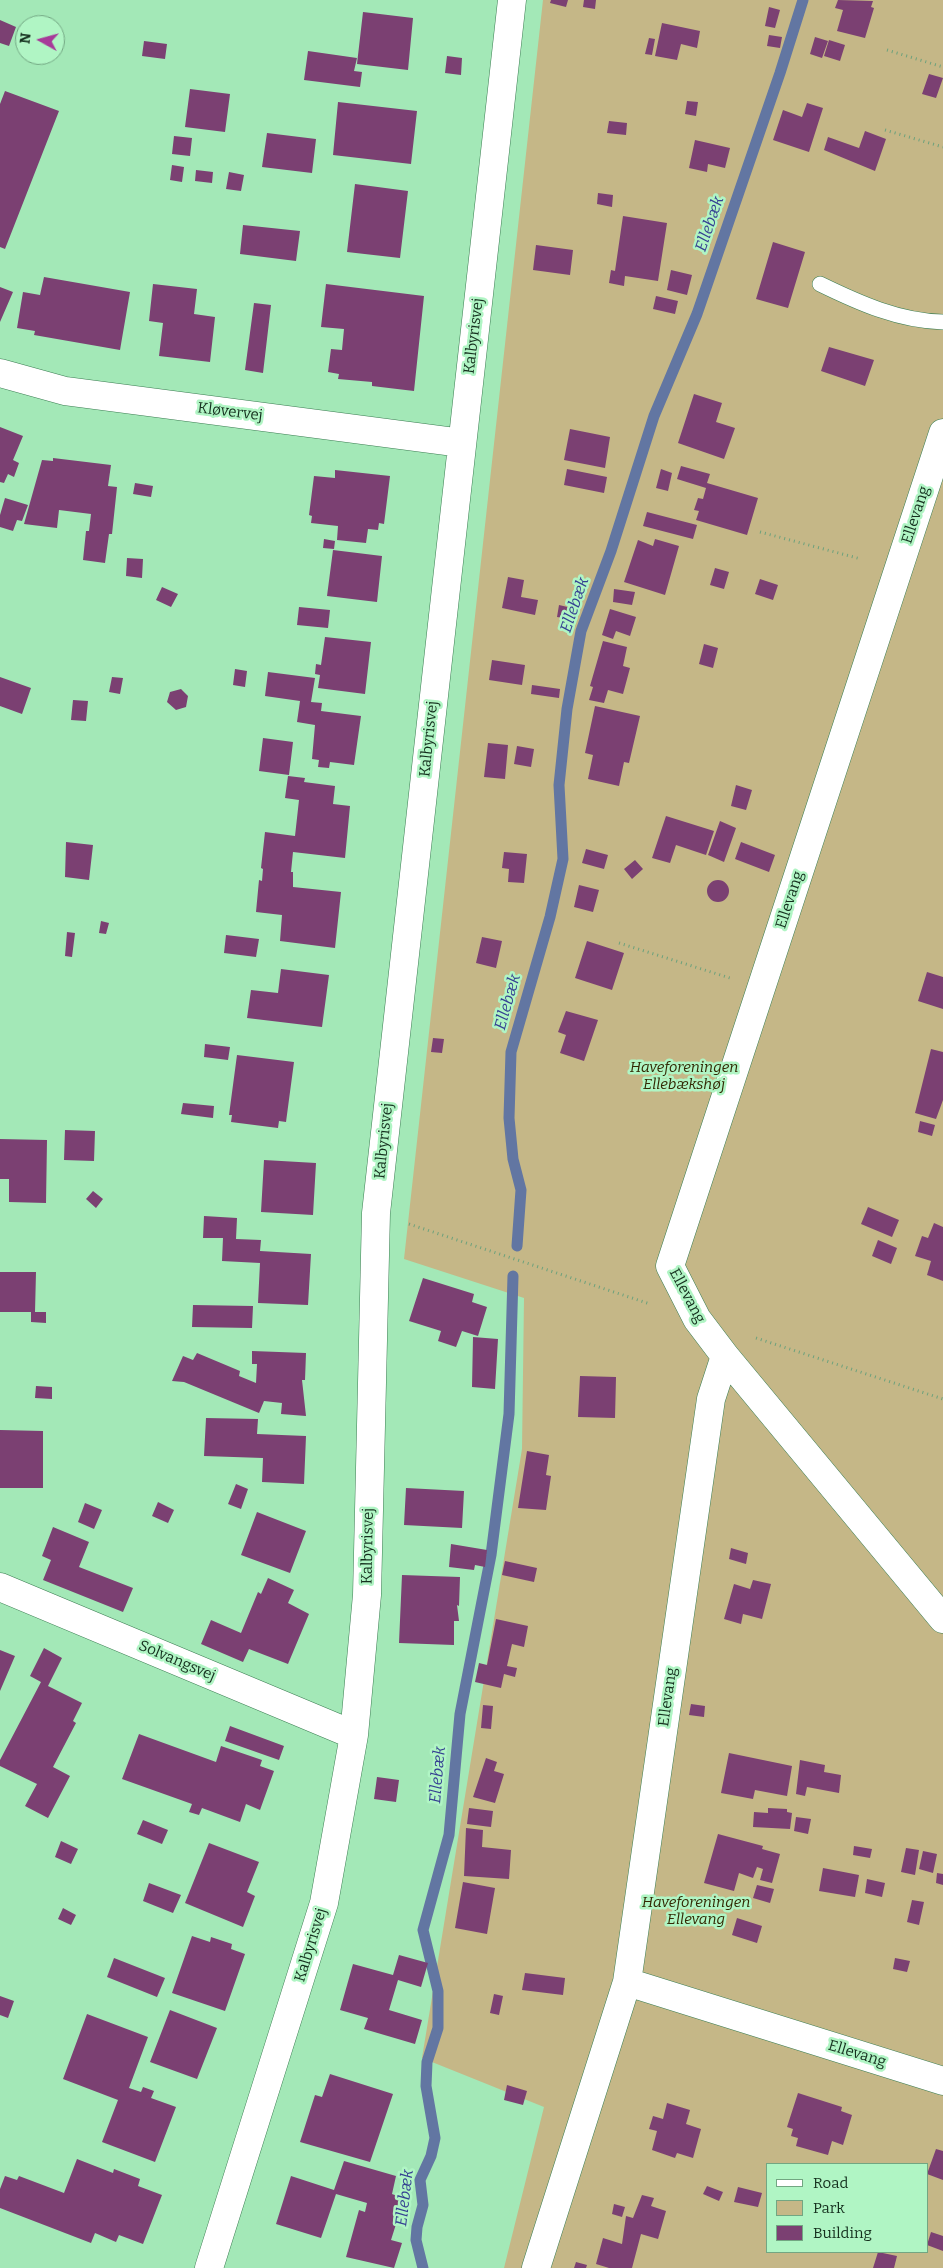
<!DOCTYPE html>
<meta charset="utf-8">
<style>
body{margin:0}
#map{position:relative;width:943px;height:2268px;overflow:hidden;background:#a3e8b7;font-family:Bitter,serif}
canvas{display:block}
.legend{position:absolute;left:766px;top:2163px;width:162px;height:90px;box-sizing:border-box;background:#b0f5c4;border:1px solid #72a682;margin:0;padding:6px 9px;list-style:none;font-size:15px;color:#15301e}
.legend li{display:flex;align-items:center;gap:10px;height:25px}
.legend b{width:25px;border:1px solid #72a682}
.north{position:absolute;left:15px;top:15px;width:50px;height:50px;box-sizing:border-box;background:#b0f5c4;border:1px solid #72a682;border-radius:50%;rotate:277deg;font-size:14px;font-weight:700;line-height:20px;text-align:center;color:#15301e}
.north::after{content:'';display:block;margin:auto;width:18px;height:22px;background:#a73a99;clip-path:polygon(50% 0,100% 100%,50% 72%,0 100%)}
</style>
<div id="map">
<canvas width="943" height="2268"></canvas>
<ul class="legend">
<li><b style="height:6px;background:#fff"></b>Road</li>
<li><b style="height:14px;background:#c5b787"></b>Park</li>
<li><b style="height:14px;background:#7b4072"></b>Building</li>
</ul>
<div class="north">N</div>
</div>
<script>
const ctx = document.querySelector('canvas').getContext('2d');
ctx.lineJoin = 'round';
function paint(path, color) { ctx.fillStyle = color; ctx.fill(path, 'evenodd'); }
function strokePath(path, color, width, dash) { ctx.strokeStyle = color; ctx.lineWidth = width; ctx.lineCap = dash ? 'butt' : 'round'; ctx.setLineDash(dash || []); ctx.stroke(path); }
function write(font, color, halo, rows, align = 'center') {
  ctx.font = font + ' Bitter,serif'; ctx.lineWidth = 5; ctx.setLineDash([]); ctx.textBaseline = 'middle'; ctx.strokeStyle = halo; ctx.fillStyle = color; for (const [text, x, y, turn = 0] of rows) {
    ctx.save(); ctx.translate(x, y); ctx.rotate((+turn || 0) * Math.PI / 180); ctx.textAlign = isNaN(turn) ? turn : align; if (halo) ctx.strokeText(text, 0, 0); ctx.fillText(text, 0, 0); ctx.restore();
  }
}
paint(new Path2D(`
 M 543,0 L 943,0 L 943,2268 L 504,2268 L 544,2107 L 422,2058 L 522,1449 L 524,1298 L 404,1259 ZM 767,2164 L 927,2164 L 927,2252 L 767,2252 Z`), '#c5b787');
strokePath(new Path2D(`
 M 517,1246 L 521,1190 L 513,1159 L 509,1118 L 511,1052 L 550,917 L 563,859 L 559,785 L 567,709 L 581,631 L 611,551 L 654,416 L 697,314 L 780,73 L 803,0
 M 423,2268 L 416,2240 L 417,2227 L 423,2205 L 420,2180 L 431,2156 L 435,2138 L 426,2086 L 427,2062 L 438,2028 L 438,1991 L 423,1930 L 449,1835 L 460,1714 L 491,1555 L 509,1414 L 513,1276`), '#6276a2', 11);
paint(new Path2D(`
 M 551,0 L 568,0 L 566,7 L 550,3 Z
 M 584,0 L 596,0 L 595,9 L 583,7 Z
 M 838,0 L 873,1 L 871,7 L 874,8 L 865,38 L 837,31 L 843,10 L 835,8 Z
 M 769,7 L 780,10 L 775,28 L 765,26 Z
 M 363,12 L 413,18 L 408,70 L 357,64 Z
 M 0,20 L 16,27 L 9,46 L 0,43 Z
 M 662,23 L 700,31 L 697,48 L 681,44 L 677,60 L 655,56 Z
 M 769,35 L 782,37 L 780,48 L 767,46 Z
 M 815,37 L 828,41 L 822,58 L 810,54 Z
 M 649,38 L 655,39 L 652,55 L 645,54 Z
 M 829,40 L 845,45 L 840,61 L 824,56 Z
 M 144,41 L 167,44 L 165,59 L 142,56 Z
 M 308,51 L 357,58 L 354,71 L 362,72 L 360,87 L 304,80 Z
 M 447,56 L 462,58 L 461,75 L 445,73 Z
 M 929,74 L 943,78 L 936,98 L 922,94 Z
 M 190,89 L 230,94 L 225,132 L 185,127 Z
 M 5,91 L 59,111 L 5,249 L 0,247 L 0,104 Z
 M 687,101 L 698,102 L 696,116 L 685,114 Z
 M 338,102 L 417,111 L 411,164 L 333,155 Z
 M 807,103 L 823,108 L 809,152 L 773,140 L 783,110 L 802,117 Z
 M 609,121 L 627,123 L 626,135 L 607,133 Z
 M 865,131 L 886,139 L 875,171 L 824,150 L 828,137 L 859,148 Z
 M 267,133 L 316,139 L 312,173 L 262,167 Z
 M 174,136 L 192,138 L 190,156 L 172,154 Z
 M 695,140 L 730,148 L 725,168 L 708,164 L 707,172 L 689,168 Z
 M 172,165 L 184,167 L 182,182 L 170,180 Z
 M 196,170 L 213,172 L 212,183 L 195,181 Z
 M 229,172 L 244,175 L 241,191 L 226,189 Z
 M 355,184 L 408,191 L 400,258 L 347,252 Z
 M 598,193 L 613,195 L 612,207 L 597,204 Z
 M 623,216 L 667,223 L 658,281 L 625,276 L 624,286 L 609,283 L 611,270 L 615,271 Z
 M 243,225 L 300,231 L 296,261 L 240,254 Z
 M 773,242 L 805,252 L 788,308 L 756,299 Z
 M 536,245 L 573,250 L 570,275 L 533,270 Z
 M 671,270 L 692,275 L 687,295 L 667,290 Z
 M 44,277 L 130,292 L 120,350 L 34,335 L 35,331 L 17,328 L 23,292 L 40,295 Z
 M 153,284 L 197,289 L 194,314 L 215,317 L 210,362 L 159,356 L 163,323 L 149,321 Z
 M 326,284 L 424,296 L 414,391 L 372,386 L 372,382 L 338,379 L 339,374 L 328,372 L 331,349 L 342,350 L 344,329 L 321,327 Z
 M 0,287 L 13,292 L 0,322 Z
 M 656,296 L 678,301 L 675,314 L 653,309 Z
 M 254,303 L 271,305 L 263,373 L 245,370 Z
 M 829,347 L 874,360 L 865,386 L 821,371 Z
 M 694,394 L 722,403 L 716,422 L 735,428 L 724,459 L 678,443 Z
 M 0,427 L 23,436 L 13,460 L 19,463 L 14,477 L 8,474 L 4,483 L 0,482 Z
 M 570,429 L 610,437 L 605,468 L 564,460 Z
 M 53,458 L 111,465 L 108,486 L 117,487 L 112,534 L 109,534 L 105,563 L 83,560 L 86,531 L 89,531 L 91,514 L 59,510 L 57,528 L 24,524 L 42,460 L 53,461 Z
 M 681,466 L 710,474 L 707,483 L 758,498 L 747,535 L 696,520 L 699,511 L 694,510 L 698,498 L 703,499 L 706,488 L 677,479 Z
 M 567,469 L 607,477 L 604,493 L 564,485 Z
 M 661,469 L 672,473 L 668,491 L 656,488 Z
 M 335,470 L 390,476 L 384,524 L 379,523 L 378,530 L 368,529 L 366,543 L 337,540 L 338,526 L 311,523 L 312,516 L 309,515 L 314,476 L 335,478 Z
 M 135,483 L 153,486 L 151,497 L 133,494 Z
 M 5,498 L 28,505 L 22,521 L 17,520 L 13,531 L 0,527 L 0,515 Z
 M 647,512 L 697,525 L 693,539 L 643,526 Z
 M 324,539 L 335,541 L 334,549 L 323,548 Z
 M 655,539 L 679,546 L 665,595 L 624,582 L 638,540 L 653,546 Z
 M 333,550 L 382,556 L 377,602 L 327,596 Z
 M 127,558 L 143,559 L 142,578 L 126,576 Z
 M 715,568 L 729,572 L 724,589 L 710,585 Z
 M 508,577 L 524,580 L 521,597 L 538,600 L 535,615 L 502,608 Z
 M 760,579 L 778,585 L 773,600 L 755,594 Z
 M 162,587 L 178,594 L 171,607 L 156,600 Z
 M 614,589 L 635,592 L 632,605 L 613,602 Z
 M 559,605 L 572,608 L 570,619 L 557,617 Z
 M 299,607 L 330,610 L 328,628 L 297,625 Z
 M 610,609 L 636,617 L 630,636 L 616,631 L 613,639 L 602,635 Z
 M 325,637 L 371,642 L 365,694 L 318,688 L 320,675 L 315,674 L 316,664 L 321,665 Z
 M 603,641 L 627,647 L 623,666 L 630,668 L 623,694 L 608,690 L 604,703 L 589,700 L 593,687 L 590,686 Z
 M 704,644 L 718,648 L 713,668 L 699,664 Z
 M 492,660 L 525,665 L 522,685 L 489,680 Z
 M 235,669 L 247,671 L 245,687 L 233,685 Z
 M 268,672 L 315,678 L 311,702 L 322,703 L 321,711 L 361,716 L 354,765 L 330,762 L 329,768 L 318,767 L 319,760 L 312,759 L 315,725 L 297,722 L 300,701 L 265,696 Z
 M 0,677 L 31,688 L 22,714 L 0,706 Z
 M 112,677 L 123,678 L 120,694 L 109,692 Z
 M 532,685 L 560,689 L 559,698 L 531,694 Z
 M 181,689 L 188,696 L 186,707 L 176,710 L 167,702 L 170,692 Z
 M 73,700 L 88,701 L 86,721 L 71,720 Z
 M 595,706 L 640,716 L 629,763 L 624,762 L 619,786 L 588,779 L 593,755 L 585,753 Z
 M 263,738 L 293,742 L 289,775 L 259,771 Z
 M 488,743 L 508,745 L 505,779 L 484,777 Z
 M 517,746 L 534,749 L 531,767 L 514,764 Z
 M 288,776 L 305,778 L 304,782 L 335,786 L 333,804 L 350,806 L 345,858 L 293,852 L 291,872 L 293,872 L 293,887 L 341,892 L 335,948 L 280,941 L 282,915 L 256,912 L 259,880 L 262,881 L 263,869 L 261,868 L 265,832 L 295,836 L 299,800 L 285,798 Z
 M 736,785 L 752,790 L 746,810 L 731,806 Z
 M 666,816 L 714,831 L 706,855 L 676,845 L 670,863 L 652,858 Z
 M 720,821 L 736,828 L 724,862 L 708,855 Z
 M 66,842 L 93,845 L 89,880 L 65,877 Z
 M 741,842 L 775,855 L 769,872 L 735,859 Z
 M 586,849 L 608,855 L 604,869 L 582,863 Z
 M 504,852 L 527,854 L 524,883 L 508,882 L 509,869 L 502,868 Z
 M 635,860 L 643,869 L 632,879 L 624,869 Z
 M707 891a11 11 0 1 1 22 0a11 11 0 1 1-22 0Z
 M 579,885 L 599,890 L 593,912 L 574,907 Z
 M 101,921 L 109,923 L 106,934 L 99,933 Z
 M 67,932 L 75,933 L 72,957 L 65,956 Z
 M 226,935 L 259,939 L 256,957 L 224,953 Z
 M 482,937 L 502,941 L 496,968 L 476,963 Z
 M 587,941 L 624,953 L 612,990 L 575,978 Z
 M 281,969 L 329,975 L 322,1027 L 247,1018 L 251,990 L 278,993 Z
 M 927,972 L 943,977 L 943,1009 L 918,1001 Z
 M 566,1011 L 598,1020 L 584,1061 L 560,1053 L 566,1035 L 558,1032 Z
 M 433,1038 L 444,1039 L 442,1053 L 431,1052 Z
 M 205,1044 L 230,1047 L 228,1060 L 204,1057 Z
 M 931,1049 L 943,1052 L 943,1100 L 936,1119 L 915,1113 Z
 M 237,1055 L 294,1062 L 286,1122 L 279,1121 L 278,1128 L 231,1122 L 232,1115 L 229,1115 Z
 M 183,1103 L 214,1106 L 213,1118 L 181,1114 Z
 M 920,1121 L 935,1125 L 932,1136 L 918,1132 Z
 M 65,1130 L 95,1131 L 94,1161 L 64,1160 Z
 M 0,1139 L 47,1140 L 46,1203 L 9,1202 L 9,1179 L 0,1179 Z
 M 264,1160 L 316,1163 L 313,1215 L 261,1212 Z
 M 93,1191 L 103,1199 L 96,1208 L 86,1199 Z
 M 868,1207 L 899,1220 L 892,1237 L 861,1224 Z
 M 204,1216 L 237,1218 L 236,1239 L 261,1240 L 260,1251 L 311,1254 L 308,1305 L 258,1303 L 260,1263 L 222,1261 L 223,1238 L 203,1238 Z
 M 934,1223 L 943,1227 L 943,1281 L 927,1275 L 931,1261 L 915,1256 L 922,1236 L 928,1238 Z
 M 878,1240 L 897,1248 L 891,1264 L 872,1256 Z
 M 0,1272 L 36,1272 L 35,1312 L 46,1312 L 46,1323 L 31,1322 L 31,1312 L 0,1312 Z
 M 423,1278 L 474,1294 L 472,1302 L 487,1307 L 478,1336 L 462,1331 L 456,1347 L 438,1341 L 441,1331 L 409,1321 Z
 M 193,1305 L 253,1306 L 252,1328 L 192,1327 Z
 M 473,1337 L 498,1339 L 495,1389 L 472,1387 Z
 M 252,1351 L 306,1353 L 305,1380 L 302,1380 L 306,1416 L 281,1414 L 282,1403 L 264,1401 L 259,1413 L 184,1382 L 172,1381 L 183,1356 L 193,1360 L 197,1353 L 240,1371 L 239,1376 L 256,1383 L 257,1364 L 252,1364 Z
 M 580,1376 L 616,1377 L 615,1418 L 578,1417 Z
 M 36,1386 L 52,1387 L 52,1399 L 35,1398 Z
 M 206,1418 L 258,1419 L 257,1434 L 306,1436 L 304,1484 L 262,1482 L 263,1458 L 204,1456 Z
 M 0,1430 L 43,1431 L 43,1488 L 0,1488 Z
 M 527,1451 L 549,1455 L 546,1475 L 551,1476 L 546,1510 L 518,1508 Z
 M 236,1484 L 248,1489 L 241,1509 L 228,1504 Z
 M 406,1488 L 464,1491 L 462,1528 L 404,1525 Z
 M 158,1502 L 174,1510 L 168,1523 L 152,1516 Z
 M 85,1503 L 102,1510 L 94,1529 L 78,1522 Z
 M 257,1512 L 306,1531 L 290,1573 L 241,1555 Z
 M 53,1527 L 89,1542 L 79,1567 L 133,1588 L 123,1612 L 43,1580 L 51,1560 L 42,1556 Z
 M 451,1544 L 487,1550 L 485,1567 L 475,1565 L 474,1570 L 449,1567 Z
 M 731,1548 L 748,1553 L 746,1564 L 729,1559 Z
 M 505,1561 L 537,1568 L 534,1582 L 502,1575 Z
 M 402,1575 L 460,1577 L 459,1606 L 457,1605 L 459,1621 L 454,1621 L 454,1645 L 399,1643 Z
 M 268,1578 L 294,1590 L 288,1603 L 309,1614 L 288,1664 L 249,1649 L 243,1662 L 201,1644 L 211,1620 L 241,1633 L 258,1592 L 261,1594 Z
 M 753,1580 L 771,1584 L 762,1619 L 743,1614 L 741,1624 L 724,1619 L 734,1584 L 750,1589 Z
 M 496,1619 L 528,1626 L 524,1647 L 512,1644 L 507,1666 L 517,1668 L 515,1677 L 504,1674 L 501,1688 L 475,1682 L 479,1663 L 487,1665 Z
 M 44,1648 L 62,1658 L 48,1686 L 82,1703 L 73,1721 L 76,1723 L 53,1767 L 70,1776 L 48,1818 L 25,1806 L 37,1784 L 0,1766 L 0,1760 L 41,1682 L 30,1676 Z
 M 0,1650 L 15,1656 L 0,1691 Z
 M 691,1704 L 705,1706 L 704,1717 L 689,1715 Z
 M 483,1705 L 493,1706 L 491,1729 L 481,1728 Z
 M 230,1726 L 284,1746 L 279,1760 L 225,1741 Z
 M 139,1734 L 216,1762 L 221,1746 L 262,1760 L 260,1766 L 274,1771 L 260,1810 L 246,1804 L 240,1822 L 202,1808 L 199,1815 L 189,1812 L 192,1804 L 122,1779 Z
 M 729,1753 L 792,1766 L 787,1796 L 755,1790 L 753,1799 L 721,1793 Z
 M 486,1758 L 497,1762 L 494,1771 L 504,1774 L 495,1803 L 473,1797 Z
 M 800,1760 L 825,1765 L 824,1772 L 841,1775 L 839,1793 L 807,1787 L 805,1796 L 796,1794 Z
 M 377,1777 L 399,1780 L 396,1802 L 374,1799 Z
 M 469,1808 L 493,1811 L 491,1827 L 467,1824 Z
 M 768,1808 L 787,1809 L 787,1812 L 792,1813 L 790,1829 L 753,1827 L 754,1812 L 768,1813 Z
 M 796,1817 L 811,1819 L 808,1834 L 794,1831 Z
 M 143,1820 L 168,1830 L 162,1844 L 137,1834 Z
 M 466,1828 L 483,1830 L 482,1847 L 511,1850 L 509,1879 L 464,1876 Z
 M 718,1834 L 763,1846 L 762,1849 L 780,1854 L 772,1883 L 760,1880 L 763,1869 L 757,1867 L 753,1878 L 739,1873 L 734,1891 L 704,1883 Z
 M 61,1841 L 78,1849 L 71,1864 L 55,1857 Z
 M 209,1843 L 259,1862 L 247,1892 L 255,1896 L 243,1927 L 185,1903 Z
 M 854,1846 L 872,1849 L 870,1858 L 853,1855 Z
 M 906,1848 L 919,1850 L 915,1875 L 901,1872 Z
 M 923,1851 L 937,1854 L 933,1873 L 919,1869 Z
 M 823,1868 L 859,1875 L 855,1897 L 819,1891 Z
 M 937,1873 L 943,1874 L 943,1885 L 936,1883 Z
 M 867,1879 L 885,1883 L 882,1897 L 865,1893 Z
 M 463,1882 L 495,1888 L 487,1934 L 455,1928 Z
 M 149,1883 L 181,1895 L 173,1913 L 143,1901 Z
 M 757,1885 L 774,1889 L 770,1903 L 753,1898 Z
 M 912,1900 L 924,1902 L 919,1925 L 907,1922 Z
 M 63,1908 L 76,1915 L 71,1925 L 58,1919 Z
 M 737,1918 L 762,1926 L 757,1943 L 732,1935 Z
 M 192,1936 L 210,1942 L 211,1937 L 232,1944 L 231,1949 L 245,1954 L 225,2011 L 172,1993 Z
 M 399,1955 L 428,1963 L 421,1987 L 398,1980 L 389,2010 L 422,2020 L 415,2044 L 364,2029 L 368,2018 L 340,2010 L 353,1964 L 393,1975 Z
 M 114,1958 L 165,1978 L 157,1997 L 107,1977 Z
 M 895,1958 L 910,1961 L 907,1972 L 893,1969 Z
 M 525,1973 L 565,1978 L 563,1995 L 522,1990 Z
 M 494,1994 L 503,1996 L 499,2015 L 490,2013 Z
 M 0,1996 L 14,2001 L 8,2018 L 0,2015 Z
 M 170,2010 L 217,2028 L 197,2079 L 150,2062 Z
 M 87,2014 L 148,2037 L 129,2088 L 141,2092 L 143,2087 L 154,2091 L 151,2098 L 176,2107 L 155,2162 L 102,2142 L 118,2100 L 63,2079 Z
 M 330,2074 L 393,2094 L 370,2162 L 300,2142 L 315,2095 L 322,2097 Z
 M 507,2085 L 527,2091 L 523,2105 L 504,2100 Z
 M 798,2093 L 842,2107 L 841,2111 L 852,2115 L 843,2145 L 832,2141 L 828,2155 L 796,2146 L 798,2138 L 791,2136 L 793,2129 L 787,2127 Z
 M 667,2103 L 690,2110 L 686,2124 L 701,2129 L 693,2158 L 677,2153 L 675,2158 L 652,2150 L 657,2131 L 649,2129 L 653,2116 L 663,2119 Z
 M 936,2149 L 943,2151 L 943,2180 L 927,2174 Z
 M 77,2159 L 113,2173 L 114,2169 L 140,2179 L 138,2186 L 162,2195 L 143,2244 L 119,2235 L 116,2242 L 95,2233 L 91,2243 L 0,2208 L 0,2189 L 5,2176 L 17,2180 L 19,2176 L 64,2193 Z
 M 344,2161 L 396,2176 L 392,2194 L 400,2197 L 393,2220 L 397,2221 L 391,2240 L 402,2243 L 394,2268 L 346,2257 L 359,2210 L 365,2212 L 367,2203 L 336,2194 L 321,2238 L 276,2224 L 291,2176 L 334,2190 Z
 M 707,2186 L 723,2192 L 719,2201 L 703,2194 Z
 M 738,2187 L 762,2193 L 758,2207 L 734,2202 Z
 M 642,2195 L 654,2198 L 651,2206 L 666,2211 L 658,2239 L 641,2234 L 632,2268 L 609,2268 L 596,2264 L 603,2238 L 622,2244 L 626,2216 L 633,2218 Z
 M 614,2204 L 625,2207 L 622,2217 L 612,2214 Z
 M 931,2232 L 943,2236 L 943,2251 L 927,2245 Z
 M 878,2252 L 897,2256 L 894,2268 L 873,2268 Z
 M 576,2262 L 587,2265 L 586,2268 L 574,2268 Z`), '#7b4072');
const service = new Path2D(`
 M 820,284 C 859,303 899,321 943,322`);
const minor = new Path2D(`
 M 0,373 L 65,391 L 462,443
 M 943,433 L 670,1266 L 697,1319 L 725,1356 L 943,1619
 M 0,1587 L 354,1735
 M 627,1982 L 943,2081
 M 209,2268 L 324,1903 L 354,1735 L 367,1595 L 376,1213 L 512,0
 M 536,2268 L 627,1982 L 711,1399 L 725,1356`);
strokePath(service, '#3b7d52', 16);
strokePath(minor, '#3b7d52', 29);
strokePath(new Path2D(`
 M 887,50 L 943,67
 M 885,130 L 943,147
 M 760,532 L 861,559
 M 619,943 L 730,978
 M 409,1224 L 650,1304
 M 756,1338 L 943,1399`), '#6ca17c', 3, [1, 4]);
strokePath(service, '#fff', 15);
strokePath(minor, '#fff', 28);
write('15px', '#15301e', '#b0f5c4', [
 ["Kalbyrisvej",474,336,-83],
 ["Kløvervej",230,412,7],
 ["Ellevang",916,515,-72],
 ["Kalbyrisvej",429,739,-84],
 ["Ellevang",790,900,-72],
 ["Kalbyrisvej",384,1141,-84],
 ["Ellevang",687,1296,62],
 ["Kalbyrisvej",368,1546,-89],
 ["Solvangsvej",177,1661,23],
 ["Ellevang",668,1697,-82],
 ["Kalbyrisvej",311,1945,-73],
 ["Ellevang",857,2054,17]
]);
write('italic 15px', '#332904', '#b0f5c4', [
 ["Haveforeningen",684,1068],
 ["Ellebækshøj",684,1085],
 ["Haveforeningen",696,1903],
 ["Ellevang",696,1920]
]);
write('italic 16px', '#354092', '#b0f5c4', [
 ["Ellebæk",710,224,-71],
 ["Ellebæk",575,605,-71],
 ["Ellebæk",508,1002,-74],
 ["Ellebæk",438,1775,-85],
 ["Ellebæk",405,2198,-83]
]);
</script>
